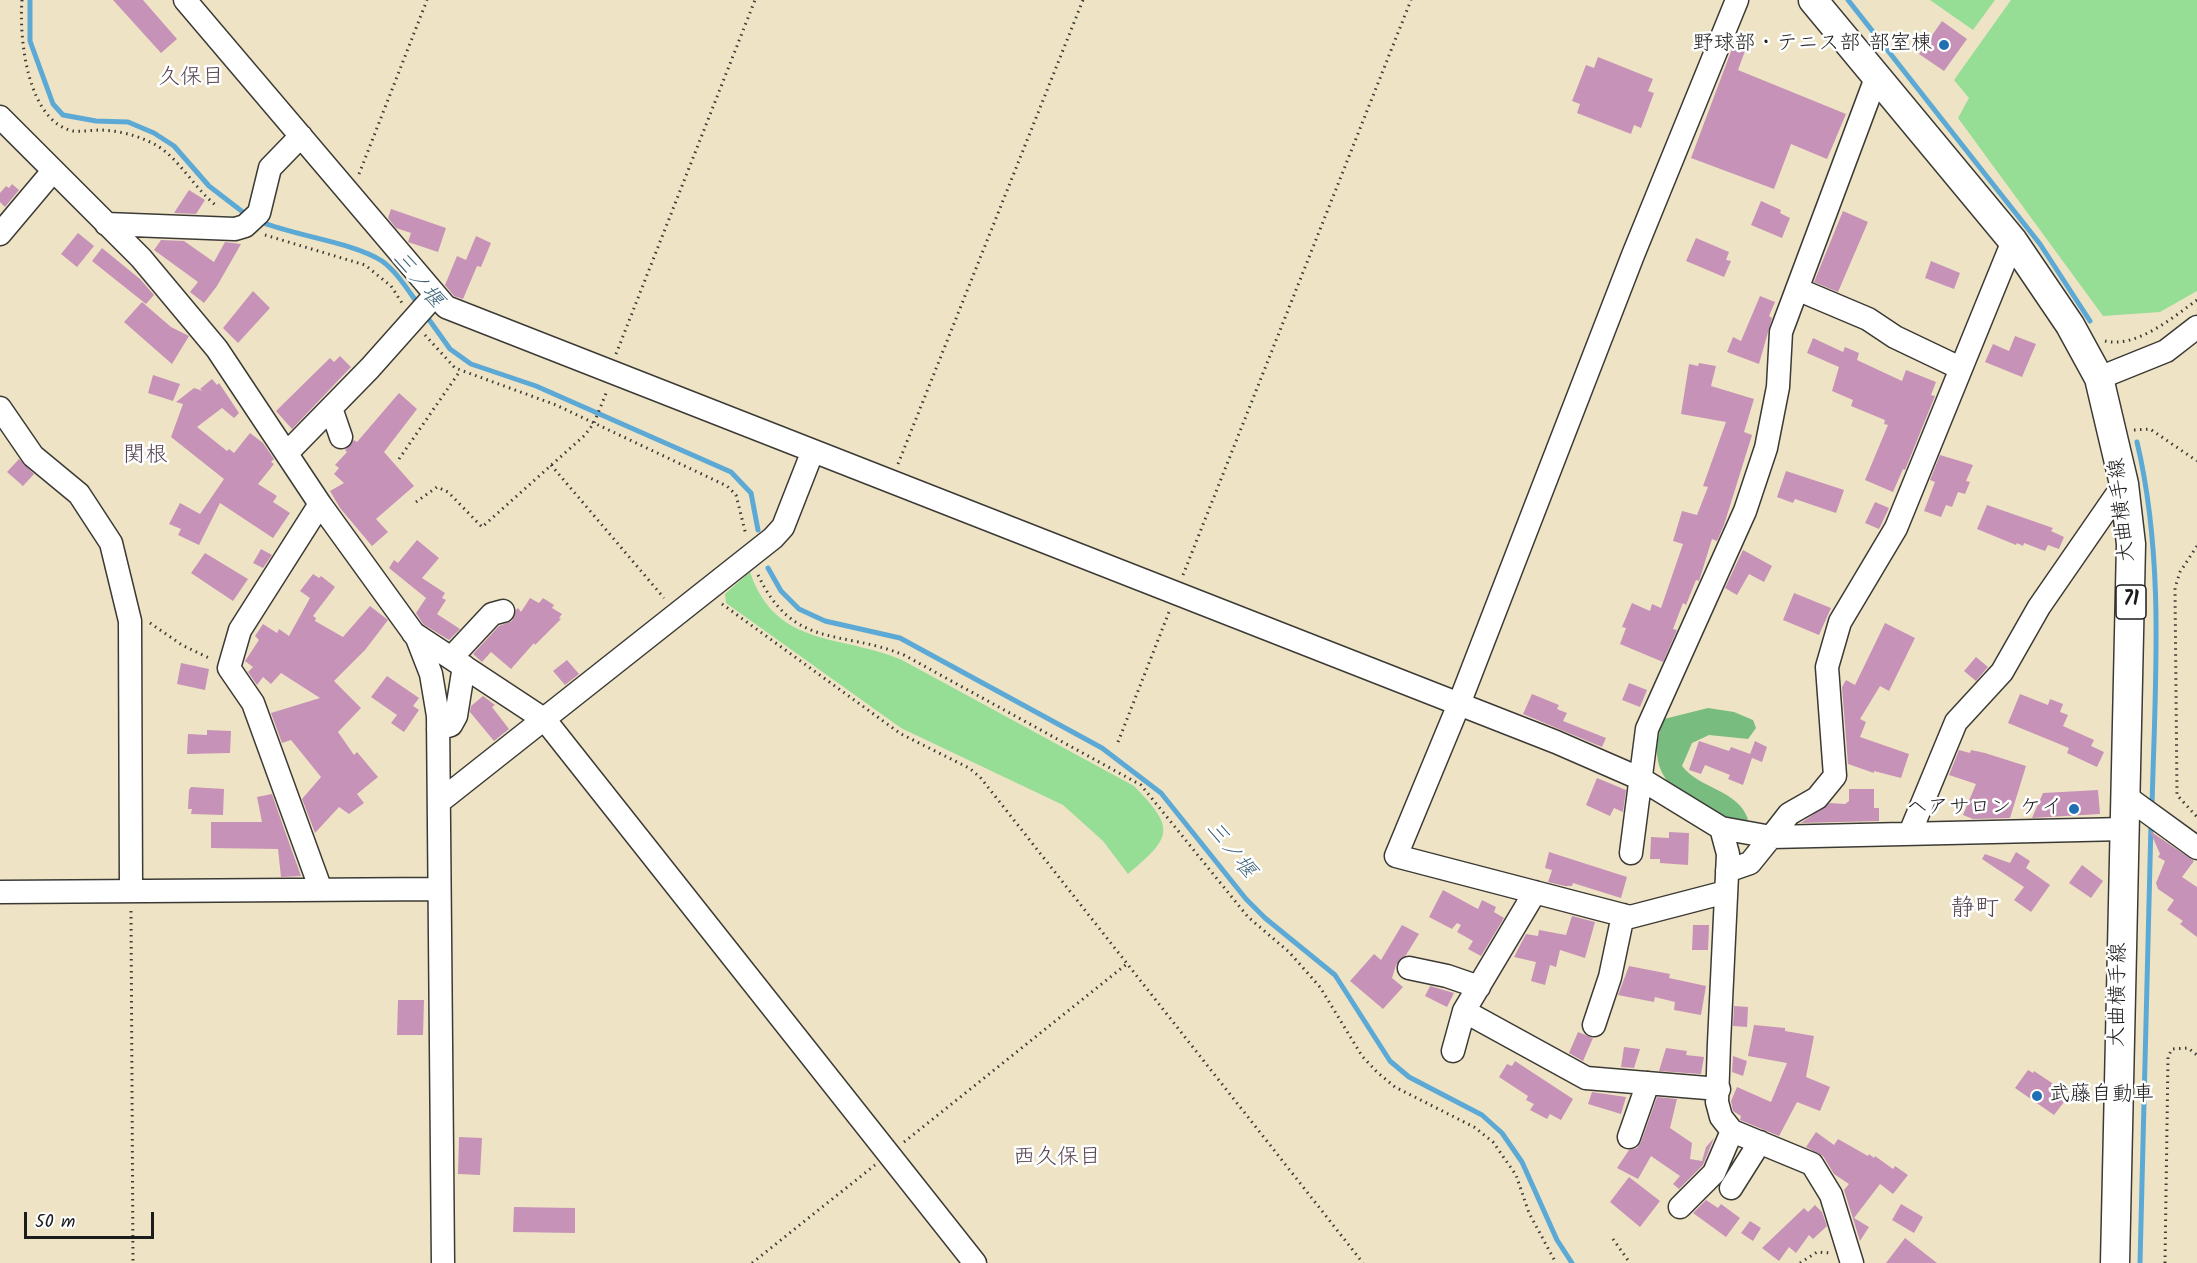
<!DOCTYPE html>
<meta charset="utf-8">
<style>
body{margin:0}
#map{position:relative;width:2197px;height:1263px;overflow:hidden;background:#eee4c5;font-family:Kalam,sans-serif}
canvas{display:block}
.scale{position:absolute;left:24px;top:1212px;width:130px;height:27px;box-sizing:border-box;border:3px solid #1c1c1c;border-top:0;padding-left:8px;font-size:18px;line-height:21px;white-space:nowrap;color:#1c1c1c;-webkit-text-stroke:4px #fff;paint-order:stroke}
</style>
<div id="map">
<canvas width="2197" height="1263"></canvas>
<div class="scale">50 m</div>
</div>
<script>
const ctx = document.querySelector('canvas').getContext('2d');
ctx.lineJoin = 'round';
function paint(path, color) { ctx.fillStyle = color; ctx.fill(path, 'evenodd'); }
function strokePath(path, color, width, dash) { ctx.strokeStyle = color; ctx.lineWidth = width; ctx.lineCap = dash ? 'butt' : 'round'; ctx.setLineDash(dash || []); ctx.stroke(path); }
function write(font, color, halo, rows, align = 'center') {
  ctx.font = font + ' Kalam,"Klee One",sans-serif'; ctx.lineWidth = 5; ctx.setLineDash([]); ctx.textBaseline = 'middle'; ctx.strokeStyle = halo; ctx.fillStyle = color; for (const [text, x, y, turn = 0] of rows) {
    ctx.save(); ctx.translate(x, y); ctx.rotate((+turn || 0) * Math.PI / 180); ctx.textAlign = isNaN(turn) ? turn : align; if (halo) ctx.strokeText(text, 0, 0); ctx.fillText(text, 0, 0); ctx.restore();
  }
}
paint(new Path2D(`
 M 1930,0 L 1995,0 L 1973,30 Z
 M 2011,0 L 2197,0 L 2197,291 L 2160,312 L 2103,316 L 1958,118 L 1969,98 L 1954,80 Z
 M 750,572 C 776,649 842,634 902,660 L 1134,786 C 1176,829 1172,837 1128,874 L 1103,841 L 1063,805 L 901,728 L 726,603 L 725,594 Z`), '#96dd96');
paint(new Path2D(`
 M 1708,708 L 1734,712 L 1753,720 L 1756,728 L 1748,739 L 1709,735 L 1692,743 L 1682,766 C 1700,789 1738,790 1748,819 L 1742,826 C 1693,803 1637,785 1664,719 Z`), '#78bc7f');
strokePath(new Path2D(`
 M 30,0 L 30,41 L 53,104 L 63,115 L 96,121 L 128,122 L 154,133 L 174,146 L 209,186 L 248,216
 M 1848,0 L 2040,244 L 2090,321
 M 259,221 C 294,236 353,242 382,261 C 396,271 408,290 418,304
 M 425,314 L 450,349 L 471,364 L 536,386 L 731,472 L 751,493 L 758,530
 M 2137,442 C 2165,561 2155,685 2152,806
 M 768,568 L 781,591 L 799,609 L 825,621 L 900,638 L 1102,748 L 1161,793 L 1246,899 L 1265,918 L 1335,975 L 1390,1061 L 1409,1077 L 1482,1115 L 1502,1133 L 1522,1162 L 1557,1240 L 1572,1263
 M 2140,1263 L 2151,823`), '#5da9d5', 5);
paint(new Path2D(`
 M 113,0 L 143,0 L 177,39 L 161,53 Z
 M 1942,21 L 1967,39 L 1944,71 L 1919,54 Z
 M 1733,46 L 1745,51 L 1738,70 L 1846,114 L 1827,159 L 1791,144 L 1774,189 L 1691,158 Z
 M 1598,57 L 1653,79 L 1648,91 L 1654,93 L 1641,128 L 1634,125 L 1631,134 L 1577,113 L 1580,104 L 1572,101 L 1586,65 L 1594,68 Z
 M 12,184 L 19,190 L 5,207 L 0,202 L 0,193 L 6,186 L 9,188 Z
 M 189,190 L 205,200 L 196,214 L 174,213 Z
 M 1761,201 L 1781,210 L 1780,213 L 1790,218 L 1782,238 L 1751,225 Z
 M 391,209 L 446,228 L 438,252 L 408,242 L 411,233 L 396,228 L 388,218 Z
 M 1843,211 L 1868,222 L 1838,292 L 1814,282 Z
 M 78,233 L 94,246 L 77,267 L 61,254 Z
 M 476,236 L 491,243 L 481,267 L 477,266 L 463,299 L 454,296 L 445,285 L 457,256 L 466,260 Z
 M 1696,238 L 1729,252 L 1726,260 L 1731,261 L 1724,277 L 1686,261 Z
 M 161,240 L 184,241 L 214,262 L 225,242 L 241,244 L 217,286 L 204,303 L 190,292 L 198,282 L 154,250 Z
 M 102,248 L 140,279 L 154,295 L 146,304 L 92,261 Z
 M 1931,261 L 1960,273 L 1954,289 L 1925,278 Z
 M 253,291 L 270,308 L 238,343 L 223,328 Z
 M 1760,296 L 1775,302 L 1769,316 L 1772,318 L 1759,364 L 1727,352 L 1733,337 L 1741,341 Z
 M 142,302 L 171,327 L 189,336 L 172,364 L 124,322 Z
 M 2015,336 L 2036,344 L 2022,377 L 1985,362 L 1993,344 L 2009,351 Z
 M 1813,338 L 1843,352 L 1845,347 L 1859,353 L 1857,360 L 1902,381 L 1906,370 L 1936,382 L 1931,395 L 1935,396 L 1905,470 L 1903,469 L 1893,492 L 1865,480 L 1888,425 L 1884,424 L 1885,420 L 1851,406 L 1853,400 L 1832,391 L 1839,367 L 1807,353 Z
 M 340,356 L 351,367 L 292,429 L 276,411 L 330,358 L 334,362 Z
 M 1699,363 L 1716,366 L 1711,386 L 1754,399 L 1744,432 L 1752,435 L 1724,525 L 1717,541 L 1712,539 L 1699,581 L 1696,580 L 1686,605 L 1683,603 L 1673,629 L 1677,630 L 1663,662 L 1620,644 L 1626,628 L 1622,627 L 1632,603 L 1650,611 L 1652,604 L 1661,608 L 1683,544 L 1673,541 L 1682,511 L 1697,515 L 1708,487 L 1703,486 L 1726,422 L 1681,414 L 1689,364 L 1698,366 Z
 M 153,375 L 180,384 L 173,401 L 148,393 Z
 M 212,379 L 217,385 L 219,383 L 239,413 L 234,418 L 222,408 L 197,427 L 227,451 L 229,449 L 234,453 L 250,433 L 263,443 L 274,459 L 271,462 L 274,464 L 258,484 L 277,496 L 273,502 L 290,513 L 273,538 L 220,503 L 199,545 L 178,535 L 181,529 L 169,524 L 180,503 L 200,514 L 224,479 L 171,437 L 183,404 L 176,402 L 194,388 L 203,391 L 200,389 Z
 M 399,393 L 417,409 L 384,452 L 414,486 L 376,519 L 388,532 L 372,546 L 340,508 L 330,491 L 344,483 L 334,474 L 339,468 L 335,465 L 347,452 L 345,450 L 354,440 L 357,442 Z
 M 1940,455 L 1973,465 L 1966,481 L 1970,482 L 1965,494 L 1958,492 L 1952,507 L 1946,505 L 1941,517 L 1924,511 L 1935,482 L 1930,480 Z
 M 19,459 L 34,474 L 23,486 L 7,472 Z
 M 1786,471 L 1844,490 L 1836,513 L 1795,499 L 1793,503 L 1777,497 Z
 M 1875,502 L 1889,508 L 1879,529 L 1865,523 Z
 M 1987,505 L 2053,528 L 2051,531 L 2064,537 L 2059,549 L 2048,545 L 2045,551 L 2024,543 L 2023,546 L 2017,543 L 2016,545 L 1977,529 Z
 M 417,540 L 439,558 L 422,578 L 445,593 L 442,598 L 446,600 L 437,614 L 460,629 L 449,640 L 423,624 L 416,613 L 426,598 L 389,568 L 394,560 L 398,563 Z
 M 261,549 L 272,555 L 263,568 L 253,563 Z
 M 1743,550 L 1772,566 L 1764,582 L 1749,574 L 1737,595 L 1725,588 Z
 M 205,553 L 248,579 L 233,601 L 191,573 Z
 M 313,574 L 319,578 L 321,576 L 335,587 L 313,616 L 316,618 L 315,621 L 343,637 L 370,606 L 388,620 L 365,650 L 334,681 L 361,708 L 338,732 L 354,755 L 357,752 L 378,777 L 357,794 L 364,803 L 349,814 L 339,807 L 315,833 L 302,799 L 321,777 L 291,740 L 282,743 L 271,713 L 320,698 L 281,673 L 271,684 L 263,677 L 257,685 L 248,672 L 253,667 L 245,661 L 259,640 L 255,636 L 263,624 L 277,633 L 279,629 L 289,636 L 310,598 L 300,591 Z
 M 1794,593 L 1831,608 L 1819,635 L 1783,620 Z
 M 530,598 L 539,603 L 543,598 L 554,605 L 552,608 L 562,614 L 559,618 L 561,619 L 535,645 L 534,643 L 511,669 L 491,652 L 482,662 L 473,654 L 499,626 L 512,621 L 516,610 L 518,608 L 521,612 Z
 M 1885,623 L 1915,638 L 1889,691 L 1880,686 L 1860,719 L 1866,722 L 1860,737 L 1909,754 L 1901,778 L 1874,771 L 1874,773 L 1848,764 L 1842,687 L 1846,680 L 1855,685 Z
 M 1976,657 L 1988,667 L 1976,681 L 1964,671 Z
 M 567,660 L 579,674 L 565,685 L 553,671 Z
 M 181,663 L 209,669 L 205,690 L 177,684 Z
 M 387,676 L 419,698 L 413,706 L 419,710 L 404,732 L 391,723 L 397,715 L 371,697 Z
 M 1629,683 L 1647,690 L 1640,707 L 1622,700 Z
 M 1532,694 L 1559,705 L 1557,709 L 1567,713 L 1563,721 L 1606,738 L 1602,747 L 1523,714 Z
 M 2020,694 L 2048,705 L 2050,699 L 2063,704 L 2060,712 L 2068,715 L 2063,726 L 2094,740 L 2091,746 L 2104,752 L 2097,767 L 2067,753 L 2069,748 L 2008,723 Z
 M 483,696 L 495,705 L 492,707 L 509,729 L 494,741 L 470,712 L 471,706 Z
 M 207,730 L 231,731 L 230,753 L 187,754 L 188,734 L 207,735 Z
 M 1699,741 L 1729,751 L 1731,747 L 1750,754 L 1755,741 L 1767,747 L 1762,762 L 1752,758 L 1743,785 L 1728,779 L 1730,775 L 1705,765 L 1701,774 L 1689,770 Z
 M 1959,750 L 1970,753 L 1971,750 L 1985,753 L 2026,766 L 2010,818 L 1973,819 L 1963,815 L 1976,784 L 1949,775 Z
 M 1597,778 L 1626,790 L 1623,812 L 1614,808 L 1610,816 L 1586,805 Z
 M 191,787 L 224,789 L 223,815 L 191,814 L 192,809 L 188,809 L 189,790 Z
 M 1849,789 L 1874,789 L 1874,808 L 1879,808 L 1879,821 L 1801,823 L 1830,803 L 1845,804 L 1849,801 Z
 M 2098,790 L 2100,814 L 2032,818 L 2043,793 Z
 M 272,794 L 282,823 L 301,876 L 281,877 L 278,849 L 211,848 L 211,822 L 262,822 L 257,797 Z
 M 2150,831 L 2194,861 L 2182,877 L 2197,887 L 2197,937 L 2180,924 L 2183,921 L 2167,910 L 2174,900 L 2158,889 L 2156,883 L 2165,861 L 2158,857 L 2160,854 Z
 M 1669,832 L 1689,833 L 1688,865 L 1660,863 L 1660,859 L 1650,859 L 1651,837 L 1669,838 Z
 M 1549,852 L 1627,877 L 1621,898 L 1573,883 L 1572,886 L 1565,886 L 1548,882 L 1552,870 L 1545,868 Z
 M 2016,852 L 2030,861 L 2026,868 L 2050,885 L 2031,912 L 2014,900 L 2024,887 L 1982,859 L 1985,854 L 2010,863 Z
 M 2082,865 L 2103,881 L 2091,898 L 2069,883 Z
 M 1443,890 L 1478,909 L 1482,900 L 1496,907 L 1494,912 L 1504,918 L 1481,956 L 1468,949 L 1473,941 L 1457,932 L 1461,925 L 1457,923 L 1452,929 L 1429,917 Z
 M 1572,916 L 1595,922 L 1585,958 L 1560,950 L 1556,967 L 1550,965 L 1545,985 L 1531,981 L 1536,962 L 1514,957 L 1526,934 L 1538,936 L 1539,930 L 1566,935 Z
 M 1402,925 L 1419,934 L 1406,955 L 1396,965 L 1392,978 L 1403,987 L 1383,1009 L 1350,981 L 1374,954 L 1381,960 Z
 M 1693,925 L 1709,925 L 1708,950 L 1692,950 Z
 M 1629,966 L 1670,974 L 1669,978 L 1706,986 L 1701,1015 L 1674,1010 L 1675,1002 L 1655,997 L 1654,1002 L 1618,995 Z
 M 1430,986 L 1454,993 L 1447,1007 L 1425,996 Z
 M 398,1000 L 424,1000 L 423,1035 L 397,1035 Z
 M 1734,1006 L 1748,1007 L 1747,1027 L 1733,1026 Z
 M 1754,1025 L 1785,1028 L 1785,1031 L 1814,1036 L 1806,1077 L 1830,1087 L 1820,1111 L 1797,1102 L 1779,1136 L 1740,1120 L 1741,1116 L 1733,1111 L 1731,1101 L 1737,1087 L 1771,1102 L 1787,1063 L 1748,1056 Z
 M 1578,1032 L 1593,1038 L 1583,1061 L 1569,1053 Z
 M 1624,1047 L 1640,1049 L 1634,1068 L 1621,1067 Z
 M 1666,1048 L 1687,1051 L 1686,1055 L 1704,1057 L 1701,1074 L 1659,1071 Z
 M 1733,1056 L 1747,1061 L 1743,1076 L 1732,1072 Z
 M 1515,1061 L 1573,1099 L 1561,1120 L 1550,1114 L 1547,1119 L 1530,1110 L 1534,1104 L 1526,1100 L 1528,1096 L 1499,1077 L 1507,1064 L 1512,1066 Z
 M 2028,1070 L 2033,1073 L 2034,1071 L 2055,1085 L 2050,1092 L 2064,1102 L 2054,1115 L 2015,1088 Z
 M 1592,1092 L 1626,1097 L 1621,1114 L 1588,1104 Z
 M 1657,1097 L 1677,1099 L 1670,1128 L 1692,1143 L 1690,1159 L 1702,1161 L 1706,1147 L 1714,1138 L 1703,1165 L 1679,1189 L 1673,1184 L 1680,1176 L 1651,1156 L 1638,1179 L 1617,1168 L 1629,1150 L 1637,1148 L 1641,1142 Z
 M 1816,1132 L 1834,1145 L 1838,1139 L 1868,1156 L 1869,1154 L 1874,1158 L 1875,1156 L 1893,1169 L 1895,1166 L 1908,1175 L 1893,1194 L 1880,1184 L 1854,1218 L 1869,1227 L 1860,1241 L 1844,1190 L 1849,1184 L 1834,1174 L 1823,1156 L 1806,1147 Z
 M 459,1137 L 482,1138 L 480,1175 L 458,1174 Z
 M 1629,1177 L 1660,1201 L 1640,1227 L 1610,1202 Z
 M 1706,1200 L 1718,1208 L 1721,1204 L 1740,1218 L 1726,1237 L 1693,1213 Z
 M 1901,1204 L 1923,1217 L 1914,1233 L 1892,1220 Z
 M 1815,1205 L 1822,1212 L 1827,1226 L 1813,1239 L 1809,1235 L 1796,1253 L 1789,1247 L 1779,1261 L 1762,1248 L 1804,1208 L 1808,1212 Z
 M 514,1207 L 575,1208 L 575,1233 L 513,1232 Z
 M 1750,1221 L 1761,1228 L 1753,1241 L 1741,1233 Z
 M 1905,1238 L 1937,1263 L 1886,1263 Z`), '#c792b7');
const minor = new Path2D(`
 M 185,0 L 446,307 L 1556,742 L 1641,779 L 1721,828 L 1728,854 L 1719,1043 L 1717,1102 L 1721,1117 L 1732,1131 L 1812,1164 L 1831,1195 L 1852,1263
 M 0,117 L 141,258 L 217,349 L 320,504 L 417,638 L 431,674 L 438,716 L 443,1263
 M 106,224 L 235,229 L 245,226 L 259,213 L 270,168 L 301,136
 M 0,234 L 53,171
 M 1797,289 L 1868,319 L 1895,337 L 1960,368
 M 2099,378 L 2166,351 L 2197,327
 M 0,408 L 33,456 L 79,494 L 111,543 L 130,621 L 131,890
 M 331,408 L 341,437
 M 287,453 L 370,368 L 435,295
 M 320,504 L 240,630 L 229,668 L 253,703 L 321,890
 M 413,633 L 545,720 L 975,1263
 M 451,658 L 492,614 L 503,611
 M 438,729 L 451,725 L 456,716 L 464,666
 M 2124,795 L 2197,848
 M 439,802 L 773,538 L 783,527 L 812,453
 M 1721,828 L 1771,837 L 1789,814 L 1817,798 L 1835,776 L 1827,667 L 1840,622 L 1896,528 L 2013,241
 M 1910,833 L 1956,722 L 2002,672 L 2039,607 L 2124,484
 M 1631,853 L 1647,729 L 1745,511 L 1766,448 L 1778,387 L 1781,332 L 1876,78
 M 1727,871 L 1750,863 L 1771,837 L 2124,829
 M 0,892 L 438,889
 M 1535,892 L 1464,1011 L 1586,1078 L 1719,1089
 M 1726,892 L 1630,917 L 1396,856 L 1459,704 L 1633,255 L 1737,0
 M 1409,968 L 1447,976 L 1479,987
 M 1594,1025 L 1610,977 L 1623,915
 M 1453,1051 L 1464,1011
 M 1629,1137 L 1648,1083
 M 1731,1188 L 1760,1142
 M 1680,1207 L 1714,1173 L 1732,1131`);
const major = new Path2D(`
 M 1813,0 L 2013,241 L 2070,325 L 2099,378 L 2124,484 L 2131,544 L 2115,1263`);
strokePath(minor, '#3c3a35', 25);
strokePath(major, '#3c3a35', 31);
strokePath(new Path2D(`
 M 22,0 C 19,38 27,121 73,131 C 82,132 92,130 101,130 C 119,131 137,135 154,144 C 178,156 195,190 218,207
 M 359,174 L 427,0
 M 265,235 L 365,265 L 391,286 L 402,303
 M 425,335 L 455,368 L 556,405 L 727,486 L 736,495 L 746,535
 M 2105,341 C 2137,348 2172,318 2197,300
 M 616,354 L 755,0
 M 2134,430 L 2150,429 L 2197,461
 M 399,459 L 460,371
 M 898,464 L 1083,0
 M 551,465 L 664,598
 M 416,502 L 437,487 L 448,492 L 482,527 L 585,435 L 594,423 L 607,391
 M 2197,546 L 2180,572 L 2175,588 L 2177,795 L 2197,817
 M 758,575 C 794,650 840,629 904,655 L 1141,785 L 1248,917 L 1289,952 L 1320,987 L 1362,1056 L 1377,1072 L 1395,1087 L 1474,1127 L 1493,1142 L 1516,1175 L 1529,1213 L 1556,1263
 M 1183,575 L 1411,0
 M 722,604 L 901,734 L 969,768 L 980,777 L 1363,1263
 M 150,623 L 182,645 L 211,659
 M 1118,742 L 1169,612
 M 131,911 L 133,1263
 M 904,1142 L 1128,963
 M 1613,1239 L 1630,1263
 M 752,1263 L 875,1165
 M 1800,1263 L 1817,1252 L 1830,1253
 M 2165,1263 L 2168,1057 L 2172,1049 L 2188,1048 L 2197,1055`), '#3c3a35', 3, [1.5, 4.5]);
strokePath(minor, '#fff', 22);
strokePath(major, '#fff', 28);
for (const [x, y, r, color] of [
 [1944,45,6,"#1f6fb2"],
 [2074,809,6,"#1f6fb2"],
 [2037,1096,6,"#1f6fb2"]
]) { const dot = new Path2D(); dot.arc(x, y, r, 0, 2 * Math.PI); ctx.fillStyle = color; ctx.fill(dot); strokePath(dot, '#fff', 2); }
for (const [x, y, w] of [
 [2131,602,30]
]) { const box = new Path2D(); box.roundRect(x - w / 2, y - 17, w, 34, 4.5); ctx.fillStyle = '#fff'; ctx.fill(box); strokePath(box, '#1c1c1c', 1.5); }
write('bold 20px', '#1c1c1c', null, [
 ["71",2131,602]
]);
write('21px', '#1c1c1c', '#fff', [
 ["野球部・テニス部 部室棟",1932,45],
 ["ヘアサロン ケイ",2062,809],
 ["武藤自動車",2049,1096,"left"]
], 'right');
write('21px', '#1c1c1c', '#fff', [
 ["大曲横手線",2124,510,-96],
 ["大曲横手線",2120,995,-89]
]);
write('22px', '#584552', '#fff', [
 ["久保目",191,79],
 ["関根",145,457],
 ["西久保目",1057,1159]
]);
write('italic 22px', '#3c6278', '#fff', [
 ["三ノ堰",416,281,50],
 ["三ノ堰",1229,851,51]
]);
write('24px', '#584552', '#fff', [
 ["静町",1975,911]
]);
</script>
